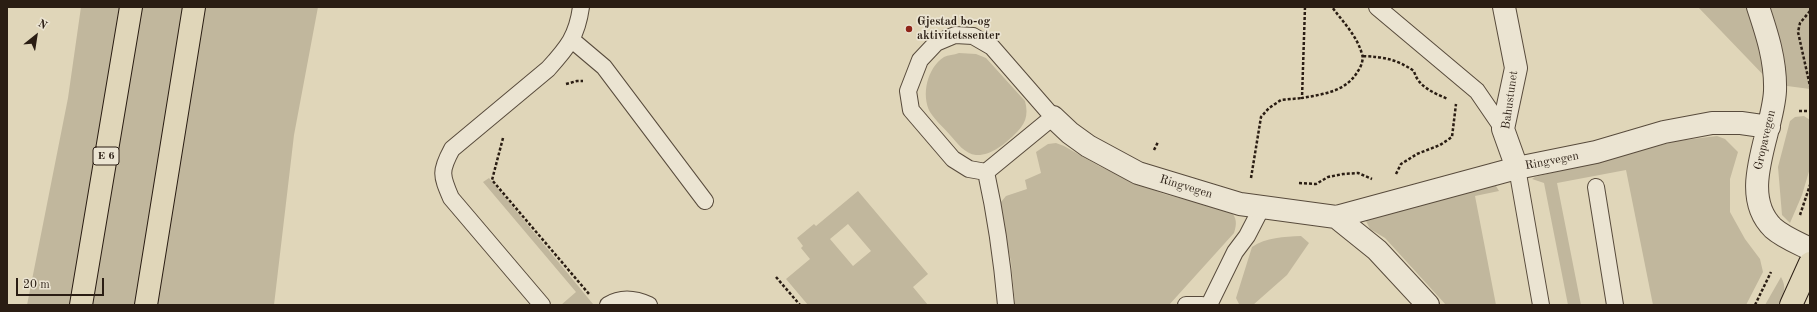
<!DOCTYPE html>
<style>
body{margin:0}
#map{position:relative;width:1817px;height:312px;overflow:hidden;background:#e0d6b9;font-family:"Old Standard TT",serif}
canvas{display:block}
.frame{position:absolute;inset:0;border:8px solid #2a1d13;pointer-events:none}
.north{position:absolute;left:16px;top:16px;width:40px;height:40px;-webkit-text-stroke:3px #ebe4d2;paint-order:stroke;rotate:30deg;font-size:11px;font-weight:700;line-height:16px;text-align:center;color:#2a1d13}
.north::after{content:'';display:block;margin:auto;width:14px;height:18px;background:#2a1d13;clip-path:polygon(50% 0,100% 100%,50% 72%,0 100%)}
.scale{position:absolute;left:16px;top:278px;width:88px;height:18px;box-sizing:border-box;border:2px solid #2a1d13;border-top:0;padding-left:5px;font-size:12px;line-height:14px;white-space:nowrap;color:#2a1d13;-webkit-text-stroke:3px #ebe4d2;paint-order:stroke}
</style>
<div id="map">
<canvas width="1817" height="312"></canvas>
<div class="frame"></div>
<div class="north">N</div>
<div class="scale">20 m</div>
</div>
<script>
const ctx = document.querySelector('canvas').getContext('2d');
ctx.lineJoin = 'round';
function paint(path, color) { ctx.fillStyle = color; ctx.fill(path, 'evenodd'); }
function strokePath(path, color, width, dash) { ctx.strokeStyle = color; ctx.lineWidth = width; ctx.lineCap = dash ? 'butt' : 'round'; ctx.setLineDash(dash || []); ctx.stroke(path); }
function write(font, color, halo, rows, align = 'center') {
  ctx.font = font + ' "Old Standard TT",serif'; ctx.lineWidth = 3.5; ctx.setLineDash([]); ctx.textBaseline = 'middle'; ctx.strokeStyle = halo; ctx.fillStyle = color; for (const [text, x, y, turn = 0] of rows) {
    ctx.save(); ctx.translate(x, y); ctx.rotate((+turn || 0) * Math.PI / 180); ctx.textAlign = isNaN(turn) ? turn : align; if (halo) ctx.strokeText(text, 0, 0); ctx.fillText(text, 0, 0); ctx.restore();
  }
}
paint(new Path2D(`
 M 81,7 L 318,7 L 294,135 L 274,305 L 27,305 L 68,98 Z
 M 1698,7 L 1810,7 L 1810,89 L 1772,84 Z
 M 959,53 L 976,54 L 986,58 L 1025,101 C 1029,116 1025,125 1014,135 C 1005,144 990,156 976,155 C 965,154 957,143 950,135 C 944,128 935,120 930,112 C 921,95 927,68 944,57 C 948,55 954,55 959,53 Z
 M 1804,116 L 1810,120 L 1810,168 L 1802,195 L 1790,223 L 1782,215 L 1778,167 L 1790,121 L 1795,117 Z
 M 1717,136 L 1725,139 L 1738,152 L 1730,179 L 1730,212 L 1745,239 L 1760,259 L 1763,272 L 1746,305 L 1653,305 L 1626,170 L 1557,183 L 1581,305 L 1568,305 L 1544,183 L 1532,179 L 1535,177 L 1677,141 Z
 M 1056,143 L 1064,146 L 1099,166 L 1143,186 L 1164,194 L 1230,211 C 1237,217 1237,224 1234,233 L 1169,305 L 1015,305 L 1011,262 L 1000,210 L 1001,202 L 1006,196 L 1027,189 L 1025,180 L 1041,173 L 1036,152 L 1048,144 Z
 M 489,178 L 593,304 L 561,305 L 576,292 L 483,182 Z
 M 1489,183 L 1496,186 L 1499,191 L 1475,196 L 1496,305 L 1446,305 L 1385,238 L 1370,229 L 1363,215 Z
 M 858,191 L 928,274 L 913,287 L 928,305 L 808,305 L 786,279 L 810,259 L 801,248 L 803,246 L 797,238 L 814,224 L 816,226 ZM 848,224 L 871,251 L 853,266 L 830,239 Z
 M 1301,236 L 1309,243 L 1287,275 L 1253,305 L 1239,304 L 1236,298 L 1252,247 C 1266,237 1284,237 1301,236 Z
 M 1781,277 C 1787,287 1784,295 1778,305 L 1765,305 Z`), '#c1b79d');
const lane = new Path2D(`
 M 1377,7 L 1477,91 L 1503,129
 M 955,35 L 973,36 L 992,47 L 1053,117 L 986,172 L 969,169 L 953,159 L 911,110 L 908,91 L 920,60 L 936,43 Z
 M 572,40 L 604,67 L 705,201
 M 1517,168 L 1541,305
 M 986,172 C 996,217 1002,260 1006,305
 M 1596,187 L 1615,305
 M 542,305 L 451,198 C 441,175 440,171 452,149 L 548,69 C 568,47 577,36 581,7
 M 608,305 C 621,297 636,299 649,305
 M 1186,305 L 1202,305
 M 1209,305 L 1235,252 L 1247,236 L 1262,207`);
const street = new Path2D(`
 M 1504,7 L 1516,68 L 1503,129 L 1517,168
 M 1758,7 C 1767,34 1776,61 1775,91 C 1773,133 1737,193 1773,228 C 1783,237 1798,243 1810,249
 M 1053,117 L 1070,133 L 1088,146 L 1138,173 L 1240,204 L 1336,217 L 1377,250 L 1428,305
 M 1336,217 L 1517,168 L 1596,152 L 1664,132 L 1712,123 L 1741,123 L 1769,127`);
const primary = new Path2D(`
 M 1791,305 L 1810,263`);
const highway = new Path2D(`
 M 81,305 L 131,7
 M 146,305 L 194,7`);
strokePath(lane, '#584b3c', 18);
strokePath(street, '#584b3c', 24);
strokePath(primary, '#2a1d13', 24);
strokePath(highway, '#2a1d13', 24);
strokePath(new Path2D(`
 M 1305,7 L 1302,98 C 1323,94 1346,92 1358,71 C 1361,67 1364,59 1362,54 C 1357,36 1343,22 1332,7
 M 1810,11 L 1800,23 L 1798,32 L 1810,86
 M 1363,56 C 1384,57 1396,59 1414,71 C 1418,87 1434,93 1448,99
 M 566,84 L 577,81 L 583,81
 M 1799,111 L 1810,111
 M 503,138 L 492,180 L 589,294
 M 1154,150 L 1158,142
 M 1396,174 L 1401,164 L 1417,154 L 1440,145 L 1452,137 L 1456,104
 M 1251,178 L 1261,117 L 1269,108 L 1281,100 L 1302,98
 M 1299,183 L 1316,184 L 1328,177 L 1343,174 L 1358,173 L 1372,179
 M 1800,215 L 1810,185
 M 776,277 L 800,305
 M 1755,305 L 1771,272`), '#2a1d13', 2.5, [3, 2]);
strokePath(lane, '#ebe4d2', 16);
strokePath(street, '#ebe4d2', 22);
strokePath(primary, '#e0d6b9', 22);
strokePath(highway, '#e0d6b9', 22);
for (const [x, y, r, color] of [
 [909,29,4,"#8f2418"]
]) { const dot = new Path2D(); dot.arc(x, y, r, 0, 2 * Math.PI); ctx.fillStyle = color; ctx.fill(dot); strokePath(dot, '#ebe4d2', 1.5); }
for (const [x, y, w] of [
 [106,156,26]
]) { const box = new Path2D(); box.roundRect(x - w / 2, y - 9, w, 18, 3); ctx.fillStyle = '#ebe4d2'; ctx.fill(box); strokePath(box, '#2a1d13', 1); }
write('bold 11px', '#2a1d13', null, [
 ["E 6",106,156]
]);
write('bold 12px', '#2a1d13', '#ebe4d2', [
 ["Gjestad bo-og",917,22],
 ["aktivitetssenter",917,36]
], 'left');
write('12px', '#2a1d13', '#ebe4d2', [
 ["Bahustunet",1510,100,-82],
 ["Gropavegen",1765,140,-77],
 ["Ringvegen",1552,161,-11],
 ["Ringvegen",1186,187,17]
]);
</script>
